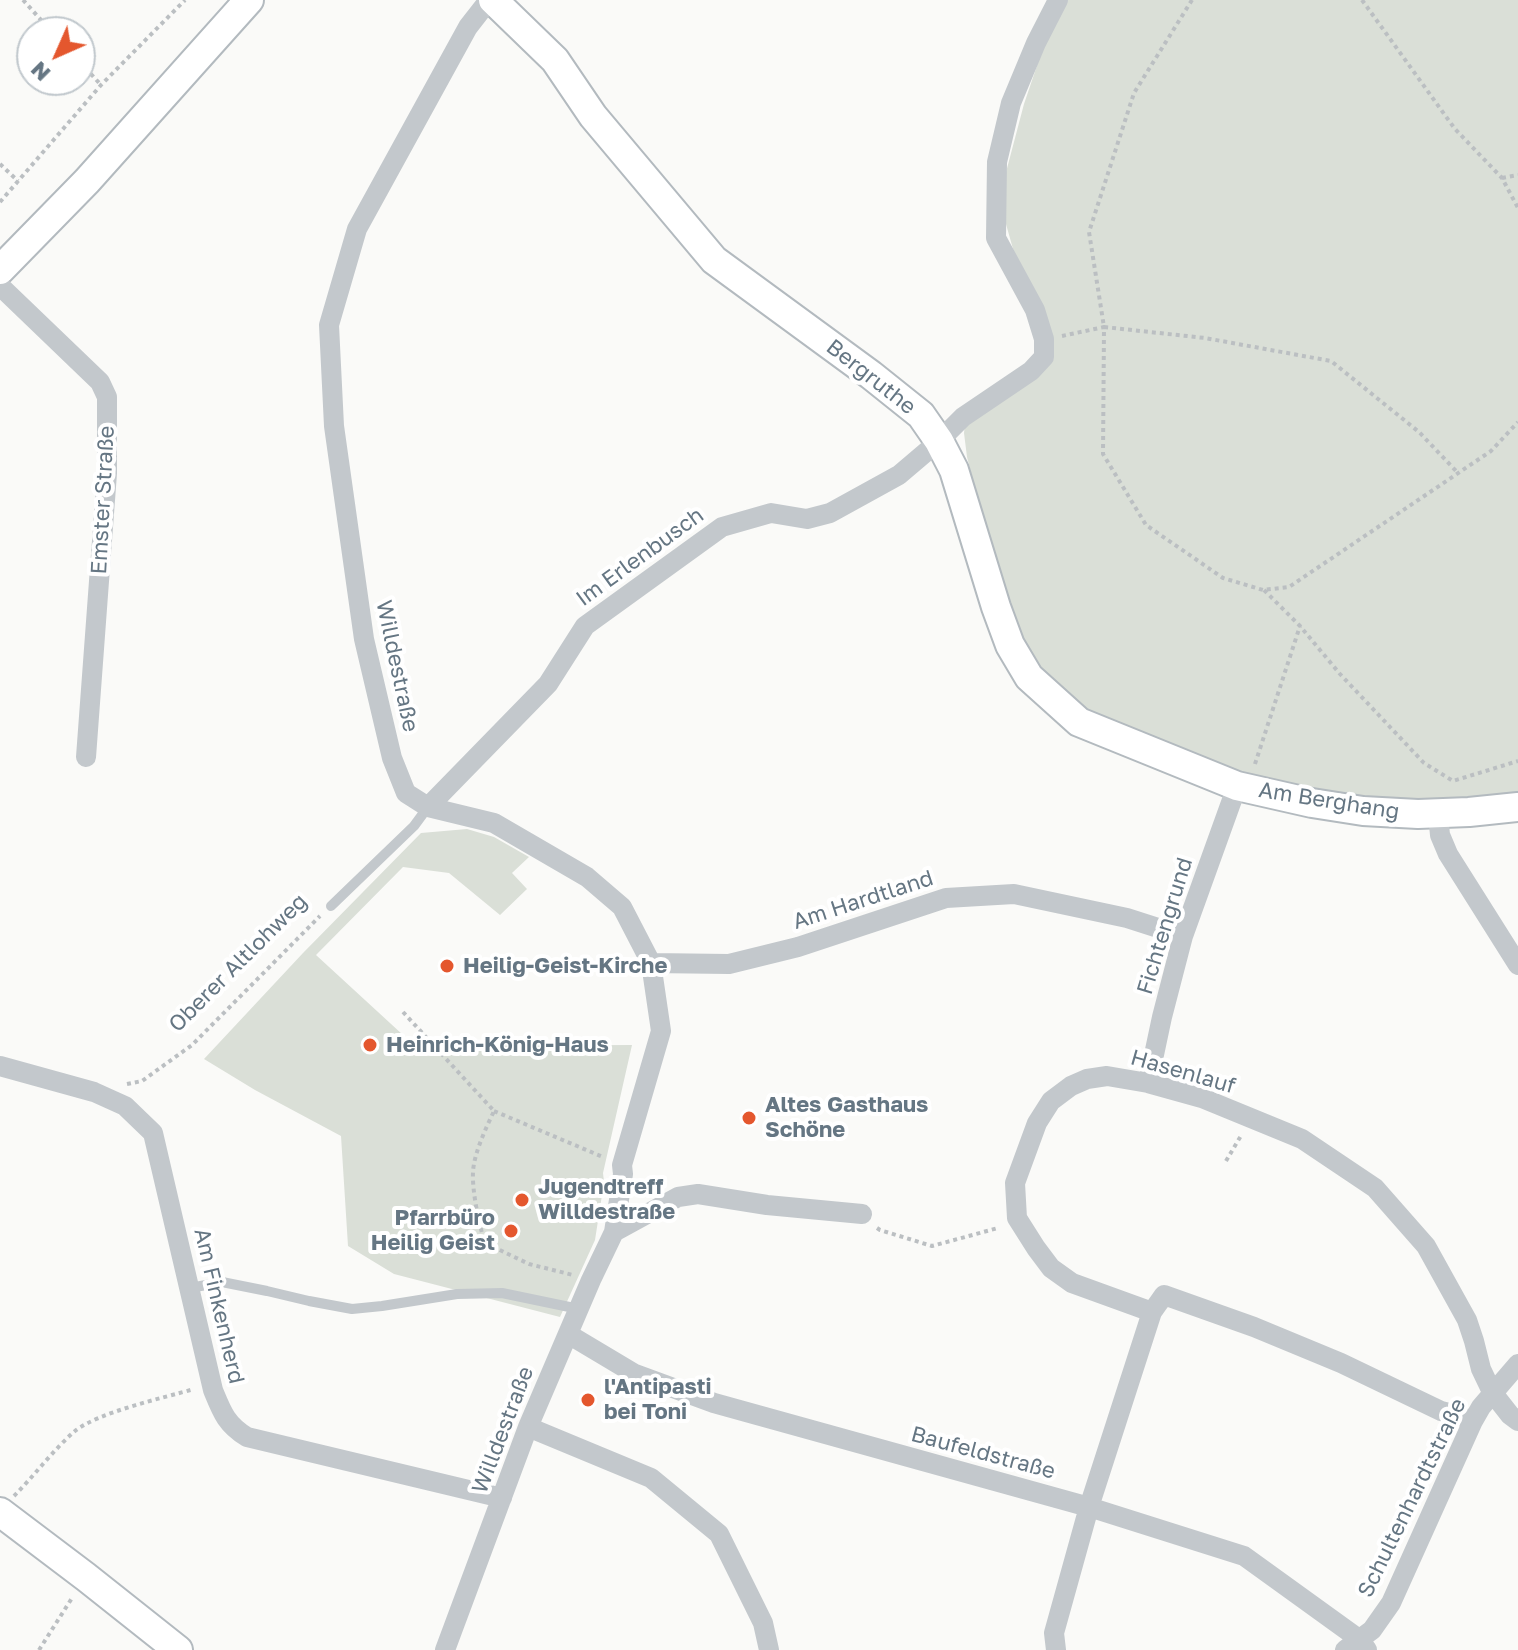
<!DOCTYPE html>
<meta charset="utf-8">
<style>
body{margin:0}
#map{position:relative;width:1518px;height:1650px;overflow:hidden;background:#fafaf8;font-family:"Golos Text",sans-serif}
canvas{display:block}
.north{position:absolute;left:16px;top:16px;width:80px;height:80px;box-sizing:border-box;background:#fff;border:2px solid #c1c8cd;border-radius:50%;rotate:225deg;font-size:22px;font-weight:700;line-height:32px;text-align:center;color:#657683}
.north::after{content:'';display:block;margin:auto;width:28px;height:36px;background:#e4572e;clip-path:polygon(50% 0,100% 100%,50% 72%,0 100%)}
</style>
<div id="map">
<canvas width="1518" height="1650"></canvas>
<div class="north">N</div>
</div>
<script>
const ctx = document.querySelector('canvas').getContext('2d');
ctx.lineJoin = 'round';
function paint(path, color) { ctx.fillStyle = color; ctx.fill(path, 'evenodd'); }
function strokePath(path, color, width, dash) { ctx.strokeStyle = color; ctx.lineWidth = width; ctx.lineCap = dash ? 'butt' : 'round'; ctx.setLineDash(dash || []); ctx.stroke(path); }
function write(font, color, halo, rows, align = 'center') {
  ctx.font = font + ' "Golos Text",sans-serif'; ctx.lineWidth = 8; ctx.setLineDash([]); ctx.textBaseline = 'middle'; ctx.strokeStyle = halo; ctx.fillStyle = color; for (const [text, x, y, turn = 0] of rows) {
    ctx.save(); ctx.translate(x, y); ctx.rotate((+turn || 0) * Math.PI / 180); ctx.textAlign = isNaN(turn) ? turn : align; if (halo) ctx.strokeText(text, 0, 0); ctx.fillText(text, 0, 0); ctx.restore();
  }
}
paint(new Path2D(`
 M 1068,0 L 1518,0 L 1518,792 L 1461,803 L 1335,798 L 1198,760 L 1082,714 L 1036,672 L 1001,591 L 967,457 L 964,433 L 965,424 L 1046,366 L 1004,217 L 1005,176 L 1024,104 L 1045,42 Z
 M 467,829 L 494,837 L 529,857 L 512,873 L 527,889 L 500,915 L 449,873 L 403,867 L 316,955 L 415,1046 L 632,1045 L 603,1173 L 604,1182 L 595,1240 L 560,1317 L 394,1274 L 348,1246 L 341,1136 L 255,1090 L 204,1059 L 303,953 L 421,833 Z`), '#dadfd7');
const secondary = new Path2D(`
 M 493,0 L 555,60 L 593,116 L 714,260 L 871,375 L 921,415 L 939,441 L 954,470 L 996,607 L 1010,645 L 1029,677 L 1079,722 L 1237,786 L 1312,803 L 1363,811 L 1418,814 L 1469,812 L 1518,807
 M 0,270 L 87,181 L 249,0
 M 0,1512 L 86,1577 L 178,1650`);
strokePath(secondary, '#b3babf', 32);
strokePath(new Path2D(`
 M 23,0 L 52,32
 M 1192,0 L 1134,93 L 1089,232 L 1104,327 L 1205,338 L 1331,361 L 1419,432 L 1458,473
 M 1362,0 L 1455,129 L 1502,178 L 1518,208
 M 80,62 L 101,85
 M 0,164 L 18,181
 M 1502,178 L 1518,175
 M 0,202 L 101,85 L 185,0
 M 1062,336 L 1104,327 L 1103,454 L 1146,525 L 1223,578 L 1263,590 L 1289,587 L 1491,451 L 1518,422
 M 1264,590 L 1300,626 L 1340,674 L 1424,763 L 1453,781 L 1518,761
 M 1255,764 L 1300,626
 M 403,1012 L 494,1111 C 486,1128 474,1153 473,1172 C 472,1191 479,1225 485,1243 L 529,1264 L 573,1275
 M 127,1084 L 142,1081 L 192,1045 L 320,916
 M 494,1111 L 603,1157
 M 1226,1161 L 1242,1134
 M 877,1228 L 880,1230 L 932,1246 L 998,1228
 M 14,1496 C 34,1476 54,1449 75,1431 C 99,1412 163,1398 194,1389
 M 39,1650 L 72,1598`), '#bbbfc2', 4, [4, 4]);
strokePath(new Path2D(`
 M 331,906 L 414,826 L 428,807
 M 190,1288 L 222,1282 L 267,1291 L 309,1301 L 352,1309 L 382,1306 L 457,1294 L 502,1293 L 579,1309`), '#c3c8cc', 10);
strokePath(new Path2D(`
 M 0,286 L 100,382 L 107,397 L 107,473 L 86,757
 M 428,807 L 548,684 L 585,626 L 722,527 L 771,513 L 807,519 L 830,513 L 899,475 L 939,441 L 963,417 L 1031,371 L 1044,357 L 1044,339 L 1035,310 L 996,238 L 997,162 L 1011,103 L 1036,43 L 1058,0
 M 1438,814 L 1440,835 L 1448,854 L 1518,965
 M 651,963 L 729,964 L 798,947 L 946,898 L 1014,894 L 1127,918 L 1183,936
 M 0,1066 L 94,1092 L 125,1106 L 153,1133 L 213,1390 C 222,1412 226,1424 247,1437 L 502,1498
 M 1148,1083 L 1162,1017 L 1183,936 L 1237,786
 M 614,1232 L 678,1197 L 698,1194 L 767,1205 L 862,1214
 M 568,1334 L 635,1374 L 714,1403 L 1089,1507 L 1244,1556 L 1359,1639 L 1367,1650
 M 1473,1421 L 1457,1415 L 1441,1411 L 1341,1363 L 1254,1327 L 1164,1295 L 1152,1312 L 1072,1283 L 1051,1268 L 1036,1248 L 1017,1218 L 1015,1183 L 1037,1123 L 1051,1101 L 1071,1086 L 1087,1079 L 1107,1076 L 1148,1083 L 1202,1098 L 1302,1139 L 1375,1188 L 1426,1246 L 1467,1320 L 1474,1341 L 1481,1369 L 1492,1392 L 1510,1415 L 1518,1421
 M 528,1427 L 651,1478 L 719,1534 L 763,1623 L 769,1650
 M 445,1650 L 528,1427 L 591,1280 L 614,1232 L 623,1174 L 622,1165 L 661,1031 L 651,963 L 622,907 L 587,877 L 494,823 L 428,807 L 406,793 L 392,758 L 364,639 L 334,426 L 329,325 L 357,229 L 468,27 L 489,0
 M 1056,1650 L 1054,1633 L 1089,1507 L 1152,1312
 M 1345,1650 L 1372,1630 L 1391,1603 L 1473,1421 L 1481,1407 L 1518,1364`), '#c3c8cc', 20);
strokePath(secondary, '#fff', 28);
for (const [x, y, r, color] of [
 [447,966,8,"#e4572e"],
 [370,1045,8,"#e4572e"],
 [749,1118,8,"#e4572e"],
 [522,1200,8,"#e4572e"],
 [511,1231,8,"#e4572e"],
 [588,1400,8,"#e4572e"]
]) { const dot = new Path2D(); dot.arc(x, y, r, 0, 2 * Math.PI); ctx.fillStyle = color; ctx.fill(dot); strokePath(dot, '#fff', 3); }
write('22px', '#657683', '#fff', [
 ["Bergruthe",871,377,38],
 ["Emster Straße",103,500,-87],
 ["Im Erlenbusch",640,557,-36],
 ["Willdestraße",397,666,78],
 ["Am Berghang",1329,801,9],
 ["Am Hardtland",863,900,-18],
 ["Fichtengrund",1165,926,-73],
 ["Oberer Altlohweg",238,963,-45],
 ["Hasenlauf",1183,1072,16],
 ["Am Finkenherd",219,1306,77],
 ["Willdestraße",503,1430,-69],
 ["Baufeldstraße",983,1453,15],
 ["Schultenhardtstraße",1412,1498,-64]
]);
write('bold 22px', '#657683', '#fff', [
 ["Heilig-Geist-Kirche",463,966],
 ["Heinrich-König-Haus",386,1045],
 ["Altes Gasthaus",765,1105],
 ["Schöne",765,1130],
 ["Jugendtreff",538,1187],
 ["Willdestraße",538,1212],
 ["Pfarrbüro",495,1218,"right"],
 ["Heilig Geist",495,1243,"right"],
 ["l'Antipasti",604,1387],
 ["bei Toni",604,1412]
], 'left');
</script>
